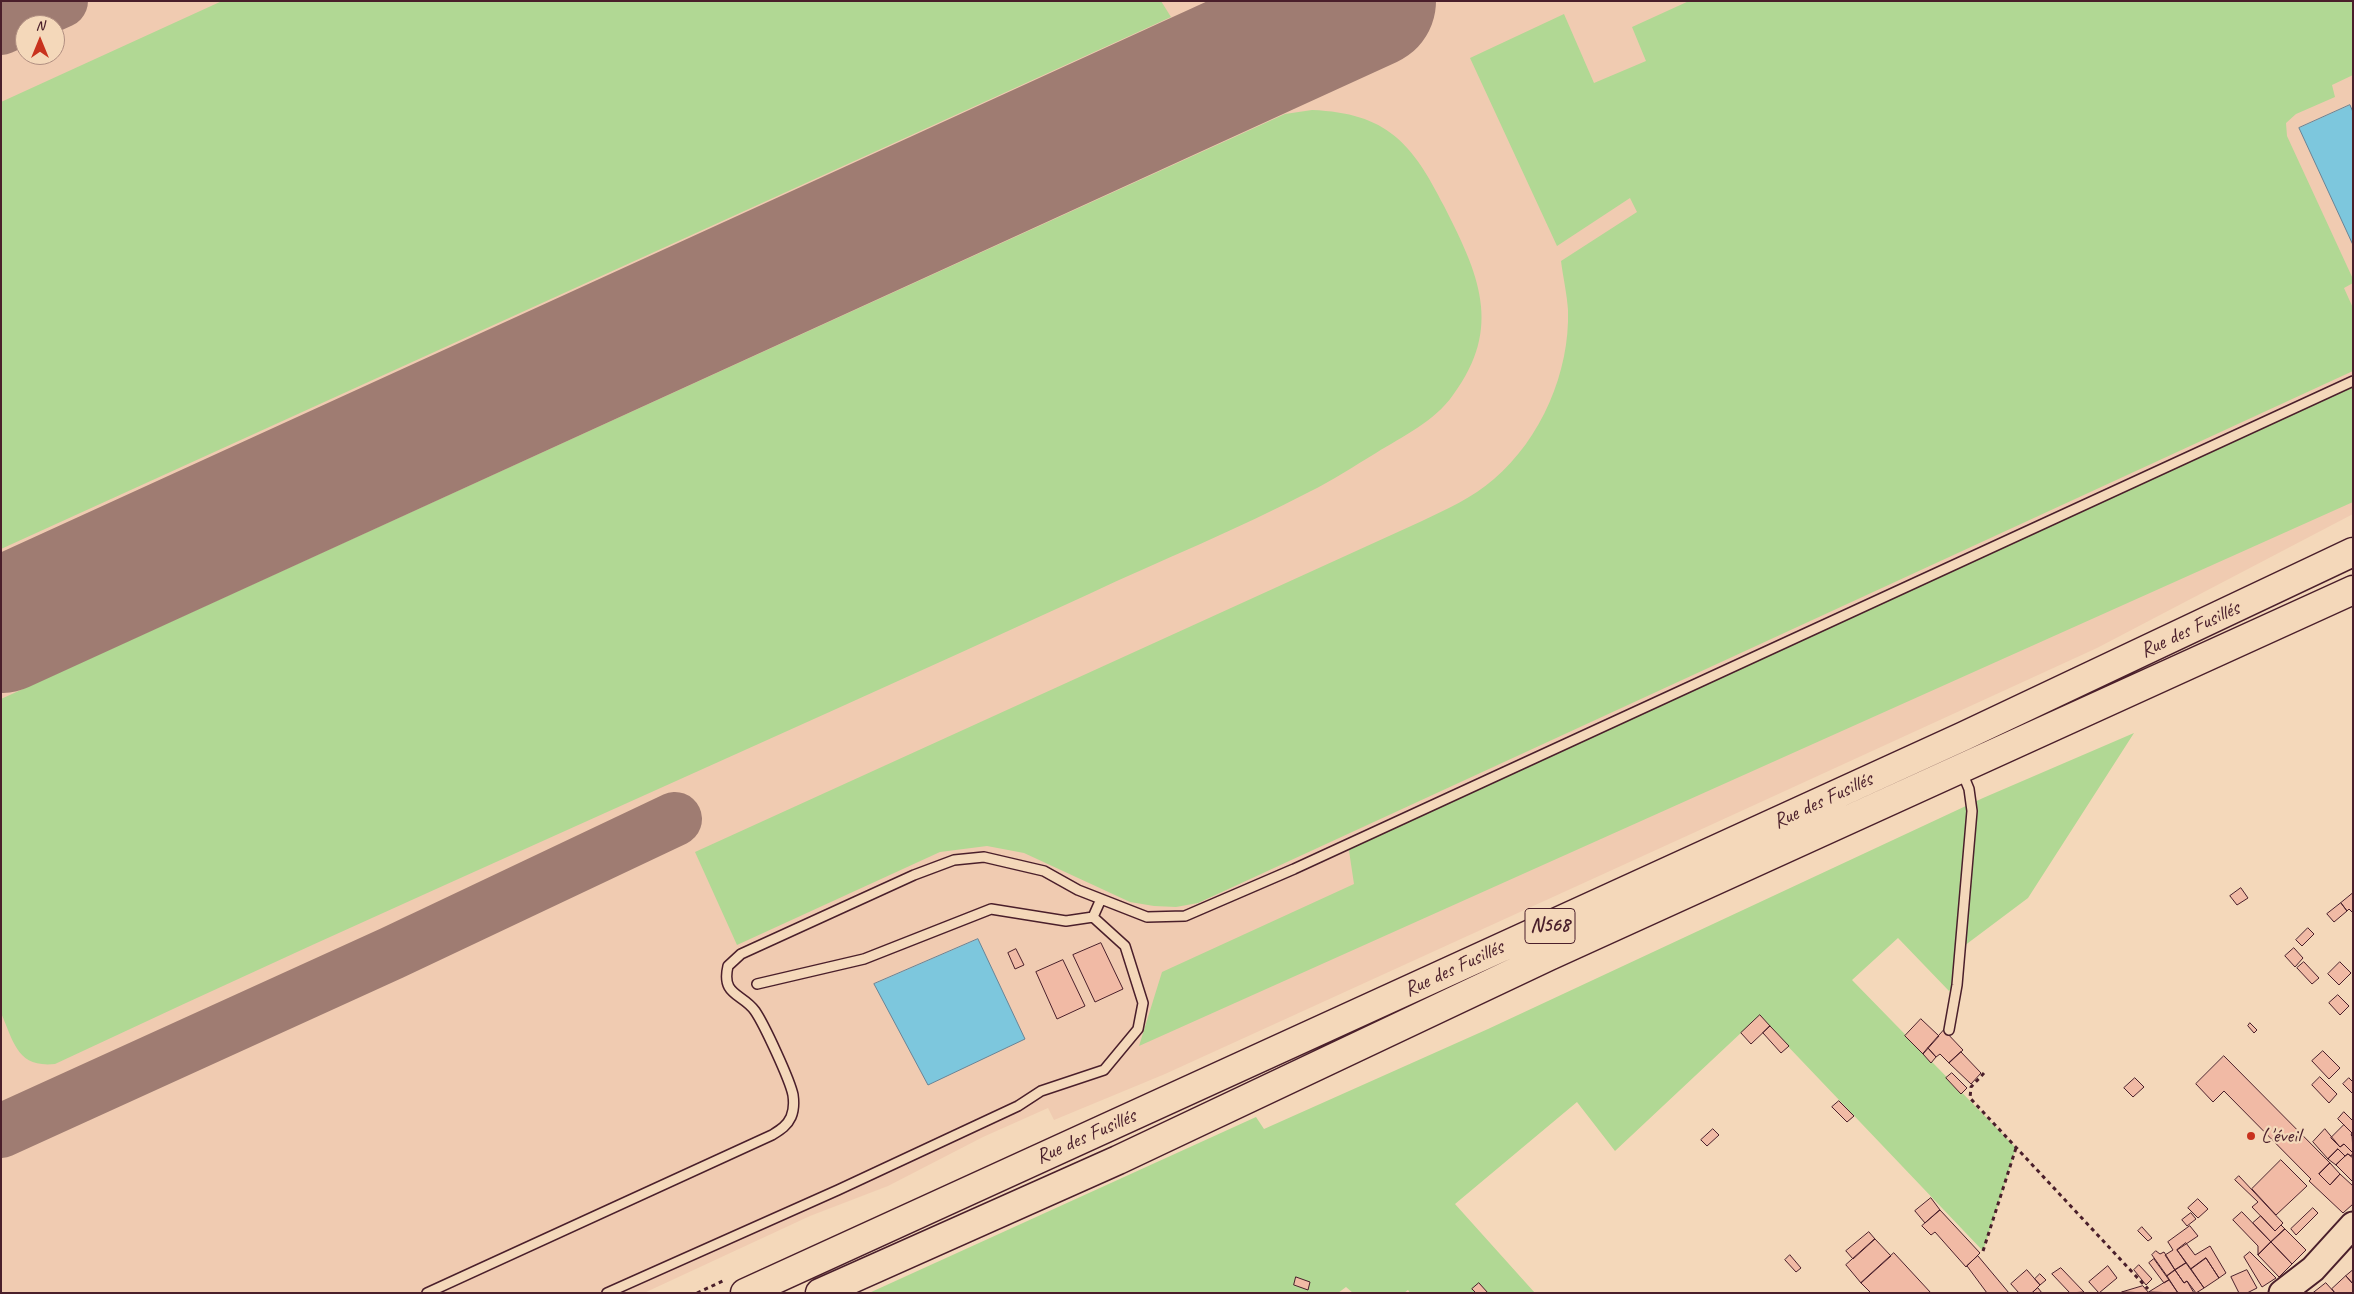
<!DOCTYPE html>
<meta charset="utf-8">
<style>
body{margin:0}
#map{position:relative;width:2354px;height:1294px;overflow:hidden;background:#f4d8ba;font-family:Caveat,sans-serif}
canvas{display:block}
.frame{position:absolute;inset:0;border:2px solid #4a1f2b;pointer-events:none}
.north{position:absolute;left:15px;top:15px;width:50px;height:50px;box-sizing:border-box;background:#f4d8ba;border:1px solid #b08e81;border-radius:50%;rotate:0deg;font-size:14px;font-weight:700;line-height:20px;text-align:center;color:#4a1f2b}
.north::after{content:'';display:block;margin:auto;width:18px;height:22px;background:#c8321e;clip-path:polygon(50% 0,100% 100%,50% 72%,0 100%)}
</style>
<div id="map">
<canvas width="2354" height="1294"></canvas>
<div class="frame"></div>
<div class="north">N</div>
</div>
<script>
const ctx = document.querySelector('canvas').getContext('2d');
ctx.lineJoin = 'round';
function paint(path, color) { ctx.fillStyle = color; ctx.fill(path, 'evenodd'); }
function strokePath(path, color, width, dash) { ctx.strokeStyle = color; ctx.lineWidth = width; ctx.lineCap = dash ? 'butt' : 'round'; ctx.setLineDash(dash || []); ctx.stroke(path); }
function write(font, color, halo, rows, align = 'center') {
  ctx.font = font + ' Caveat,sans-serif'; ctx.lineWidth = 4.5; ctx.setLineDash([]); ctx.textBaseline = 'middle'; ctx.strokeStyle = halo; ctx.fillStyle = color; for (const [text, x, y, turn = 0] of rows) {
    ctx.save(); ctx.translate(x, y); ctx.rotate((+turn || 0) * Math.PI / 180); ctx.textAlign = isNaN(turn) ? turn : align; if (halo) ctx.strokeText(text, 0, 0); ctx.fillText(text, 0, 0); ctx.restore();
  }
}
paint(new Path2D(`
 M 1,1 L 2353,1 L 2353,514 L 2097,648 L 1691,834 L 1165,1074 L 1054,1120 L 1048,1108 L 983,1137 L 888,1186 L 810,1216 L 644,1293 L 1,1293 ZM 25,25 L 55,25 L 55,55 L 25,55 Z`), '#f0cbb1');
paint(new Path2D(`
 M 222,1 L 1161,1 L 1171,17 L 1,549 L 1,102 Z
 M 1689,1 L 2353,1 L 2353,75 L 2332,85 L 2335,97 L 2296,114 L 2286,123 L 2287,136 L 2353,279 L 2353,283 L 2344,288 L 2353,308 L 2353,371 L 1198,903 L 1176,907 L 1154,906 L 1130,902 L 1024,853 L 987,846 L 940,852 L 737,945 L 695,852 L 1422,521 C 1447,509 1472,498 1494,479 C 1541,439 1570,372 1568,310 C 1567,294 1563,277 1561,261 L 1637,212 L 1630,198 L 1557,246 L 1470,58 L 1564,14 L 1594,83 L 1646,61 L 1632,27 Z
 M 1312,110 C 1387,113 1412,143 1444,206 C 1478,273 1504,327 1453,395 C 1434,422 1403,436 1376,453 C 1354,466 1332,481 1309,492 C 1239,529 1161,560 1089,594 C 745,752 398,903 55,1064 C 17,1068 14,1042 1,1013 L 1,699 L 1285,114 Z
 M 2353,381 L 2353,502 L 1139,1046 L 1162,972 L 1354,884 L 1348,844 Z
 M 2134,733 L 2028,898 L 1960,949 L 1957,985 L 1949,991 L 1898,938 L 1852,980 L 2016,1148 L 1983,1251 L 1759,1016 L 1615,1151 L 1577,1102 L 1455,1204 L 1535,1293 L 1410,1293 L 1408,1290 L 1404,1293 L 1353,1293 L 1346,1287 L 1338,1293 L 869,1293 L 1256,1117 L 1264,1129 L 1488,1029 L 1983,798 Z`), '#b1d894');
const water = new Path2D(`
 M 2350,105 L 2353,112 L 2353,245 L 2299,128 Z
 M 978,939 L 1025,1039 L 928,1085 L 874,984 Z`);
paint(water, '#7dc7dd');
strokePath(water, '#698496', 1);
strokePath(new Path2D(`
 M 1,28 L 61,1
 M 1158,97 C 1214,70 1246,52 1285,1
 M 1,621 L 20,617
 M 1,1131 L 392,953 L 675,819`), '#9f7c72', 54);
strokePath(new Path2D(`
 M 1,626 L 1369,1`), '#9f7c72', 134);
const building = new Path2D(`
 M 2241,888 L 2248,898 L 2237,905 L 2230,896 Z
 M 2353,893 L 2353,913 L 2349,909 L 2347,911 L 2341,903 Z
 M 2341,903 L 2347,911 L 2334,922 L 2327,914 Z
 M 2308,928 L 2314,934 L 2302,946 L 2296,940 Z
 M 1101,943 L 1123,989 L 1095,1002 L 1073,955 Z
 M 2294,948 L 2303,958 L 2295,967 L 2285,956 Z
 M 1016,949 L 1024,965 L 1015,969 L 1008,953 Z
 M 1063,960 L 1085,1006 L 1057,1019 L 1036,972 Z
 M 2304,962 L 2319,978 L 2312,984 L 2297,968 Z
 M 2340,962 L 2351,973 L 2339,985 L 2328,974 Z
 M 2338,995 L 2349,1006 L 2340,1015 L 2329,1003 Z
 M 1760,1015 L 1770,1026 L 1751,1044 L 1741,1033 Z
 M 1921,1019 L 1939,1036 L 1923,1054 L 1905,1036 Z
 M 2250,1023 L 2257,1030 L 2254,1033 L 2248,1026 Z
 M 1770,1026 L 1789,1046 L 1781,1053 L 1763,1033 Z
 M 1944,1030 L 1963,1050 L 1949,1063 L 1940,1054 L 1936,1057 L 1928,1048 Z
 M 1928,1048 L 1936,1057 L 1931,1063 L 1923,1054 Z
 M 2323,1051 L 2340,1068 L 2329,1079 L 2312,1061 Z
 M 1961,1052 L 1981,1073 L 1971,1084 L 1949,1063 Z
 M 2224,1056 L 2330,1163 L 2319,1174 L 2330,1185 L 2340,1174 L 2353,1186 L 2353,1204 L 2343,1213 L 2309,1181 L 2311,1179 L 2224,1091 L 2213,1102 L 2196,1084 Z
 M 1952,1073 L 1967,1088 L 1961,1094 L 1946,1078 Z
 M 2320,1077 L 2337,1094 L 2329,1103 L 2312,1085 Z
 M 2135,1078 L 2144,1087 L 2133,1097 L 2124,1088 Z
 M 2349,1078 L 2353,1082 L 2353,1094 L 2343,1084 Z
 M 1839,1101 L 1854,1116 L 1847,1122 L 1832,1107 Z
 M 2344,1112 L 2353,1121 L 2353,1137 L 2351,1135 L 2352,1133 L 2338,1119 Z
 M 2344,1125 L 2352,1133 L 2353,1153 L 2344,1144 L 2340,1147 L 2331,1138 Z
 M 1713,1129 L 1719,1135 L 1707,1146 L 1701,1140 Z
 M 2325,1129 L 2340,1147 L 2344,1144 L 2353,1153 L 2351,1156 L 2348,1154 L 2345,1156 L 2338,1149 L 2328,1159 L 2313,1142 Z
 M 2338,1149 L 2345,1156 L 2336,1165 L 2328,1159 Z
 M 2348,1154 L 2353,1158 L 2353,1182 L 2336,1165 Z
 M 2281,1160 L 2307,1186 L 2276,1215 L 2252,1189 Z
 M 2330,1163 L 2340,1174 L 2330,1185 L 2319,1174 Z
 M 2239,1176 L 2283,1223 L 2275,1231 L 2252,1207 L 2258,1202 L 2235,1180 Z
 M 1931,1198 L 1940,1210 L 1925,1223 L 1915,1211 Z
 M 2198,1199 L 2208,1209 L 2198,1218 L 2188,1208 Z
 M 2313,1208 L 2318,1213 L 2296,1235 L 2291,1229 Z
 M 1940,1210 L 1980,1253 L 1966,1267 L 1935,1232 L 1931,1235 L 1922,1226 Z
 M 2242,1212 L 2271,1242 L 2258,1255 L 2258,1246 L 2233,1220 Z
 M 2191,1213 L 2196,1219 L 2187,1226 L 2182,1220 Z
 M 2261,1216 L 2275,1231 L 2281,1225 L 2285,1229 L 2271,1242 L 2253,1223 Z
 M 2190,1226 L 2198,1236 L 2177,1250 L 2186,1263 L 2175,1270 L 2165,1255 L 2173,1250 L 2168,1242 Z
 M 2142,1227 L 2152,1238 L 2148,1241 L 2138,1231 Z
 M 2285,1229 L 2306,1250 L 2292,1264 L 2271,1242 Z
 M 1869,1232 L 1875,1239 L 1853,1259 L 1846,1251 Z
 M 1875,1239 L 1891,1256 L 1861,1283 L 1846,1265 Z
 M 2271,1242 L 2292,1264 L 2279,1277 L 2258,1255 Z
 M 2186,1243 L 2195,1255 L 2210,1246 L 2226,1273 L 2219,1278 L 2206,1258 L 2191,1269 L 2177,1250 Z
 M 2156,1251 L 2160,1254 L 2164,1252 L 2175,1270 L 2167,1276 L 2152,1255 Z
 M 2250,1252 L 2276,1278 L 2262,1287 L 2244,1257 Z
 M 1894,1253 L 1931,1293 L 1871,1293 L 1861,1283 Z
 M 1790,1255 L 1801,1268 L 1796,1272 L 1785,1260 Z
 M 1978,1256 L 2009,1293 L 1987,1293 L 1967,1266 Z
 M 2206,1258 L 2219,1278 L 2204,1288 L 2191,1269 Z
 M 2154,1259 L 2169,1280 L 2164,1283 L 2149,1263 Z
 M 2186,1263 L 2204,1288 L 2196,1293 L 2187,1281 L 2184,1283 L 2175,1270 Z
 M 2139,1265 L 2152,1279 L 2146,1285 L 2134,1270 Z
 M 2108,1266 L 2117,1278 L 2099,1293 L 2089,1282 Z
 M 2061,1268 L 2084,1292 L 2070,1293 L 2052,1274 Z
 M 2027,1270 L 2040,1285 L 2032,1293 L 2019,1293 L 2011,1284 Z
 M 2175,1270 L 2184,1283 L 2187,1281 L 2194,1293 L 2178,1293 L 2167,1276 Z
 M 2247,1270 L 2257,1288 L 2247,1293 L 2239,1293 L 2231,1277 Z
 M 2353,1270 L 2353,1284 L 2346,1276 Z
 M 2040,1274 L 2046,1280 L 2040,1285 L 2035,1279 Z
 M 2346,1276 L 2353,1284 L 2353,1293 L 2335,1293 L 2332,1289 Z
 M 1296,1277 L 1310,1282 L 1308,1290 L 1294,1285 Z
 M 2169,1280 L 2178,1293 L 2149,1292 Z
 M 1479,1283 L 1488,1293 L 1476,1293 L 1472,1289 Z
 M 2326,1283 L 2335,1293 L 2313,1293 Z
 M 2143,1286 L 2149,1293 L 2122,1292 Z
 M 2038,1288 L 2042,1293 L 2032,1293 Z`);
paint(building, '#f1baa5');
strokePath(building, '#4a1f2b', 1);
const lane = new Path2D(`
 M 1093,917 L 1101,899
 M 757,984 L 864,959 L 991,909 L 1066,921 L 1093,917
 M 1949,1030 L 1957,985 L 1972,811 L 1969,789 L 1962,772
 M 427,1293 L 772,1135 C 780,1130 787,1126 791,1117 C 794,1110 794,1102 793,1095 C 790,1080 764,1024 755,1011 C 742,993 721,996 728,966 L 741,954 L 914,875 L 954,860 L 984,857 L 1044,871 L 1078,890 L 1147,917 L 1185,916 L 1294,869 L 2353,381
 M 607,1293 L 838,1190 L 1018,1106 L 1041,1091 L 1104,1070 L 1138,1029 L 1143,1003 L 1125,946 L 1093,917`);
const secondary = new Path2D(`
 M 2282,1293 L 2313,1269 L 2353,1225`);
const highway = new Path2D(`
 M 745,1293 L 1964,736 L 2353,552
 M 820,1293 L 1118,1160 L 1549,956 L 2353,590`);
strokePath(lane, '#4a1f2b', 12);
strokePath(secondary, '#4a1f2b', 29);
strokePath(highway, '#4a1f2b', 31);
strokePath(new Path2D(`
 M 1984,1073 L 1971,1087 L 1970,1098 L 2148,1289
 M 1983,1251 L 2016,1148
 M 697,1293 L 725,1280`), '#4a1f2b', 3, [4, 4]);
strokePath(lane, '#f4d8ba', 9);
strokePath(secondary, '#f4d8ba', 25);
strokePath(highway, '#f4d8ba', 28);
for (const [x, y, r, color] of [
 [2251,1136,5,"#c8321e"]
]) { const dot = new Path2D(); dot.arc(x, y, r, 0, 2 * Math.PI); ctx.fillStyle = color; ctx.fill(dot); strokePath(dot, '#f4d8ba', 2); }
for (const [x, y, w] of [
 [1550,926,50]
]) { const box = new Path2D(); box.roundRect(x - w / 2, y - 17.5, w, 35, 4); ctx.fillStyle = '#f4d8ba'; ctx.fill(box); strokePath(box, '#4a1f2b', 1); }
write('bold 20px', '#4a1f2b', null, [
 ["N568",1550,926]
]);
write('21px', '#4a1f2b', '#f4d8ba', [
 ["Rue des Fusillés",2190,630,-25],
 ["Rue des Fusillés",1823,801,-25],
 ["Rue des Fusillés",1454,969,-25],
 ["Rue des Fusillés",1086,1137,-24]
]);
write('21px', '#4a1f2b', '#f4d8ba', [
 ["L'éveil",2261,1136]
], 'left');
</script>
